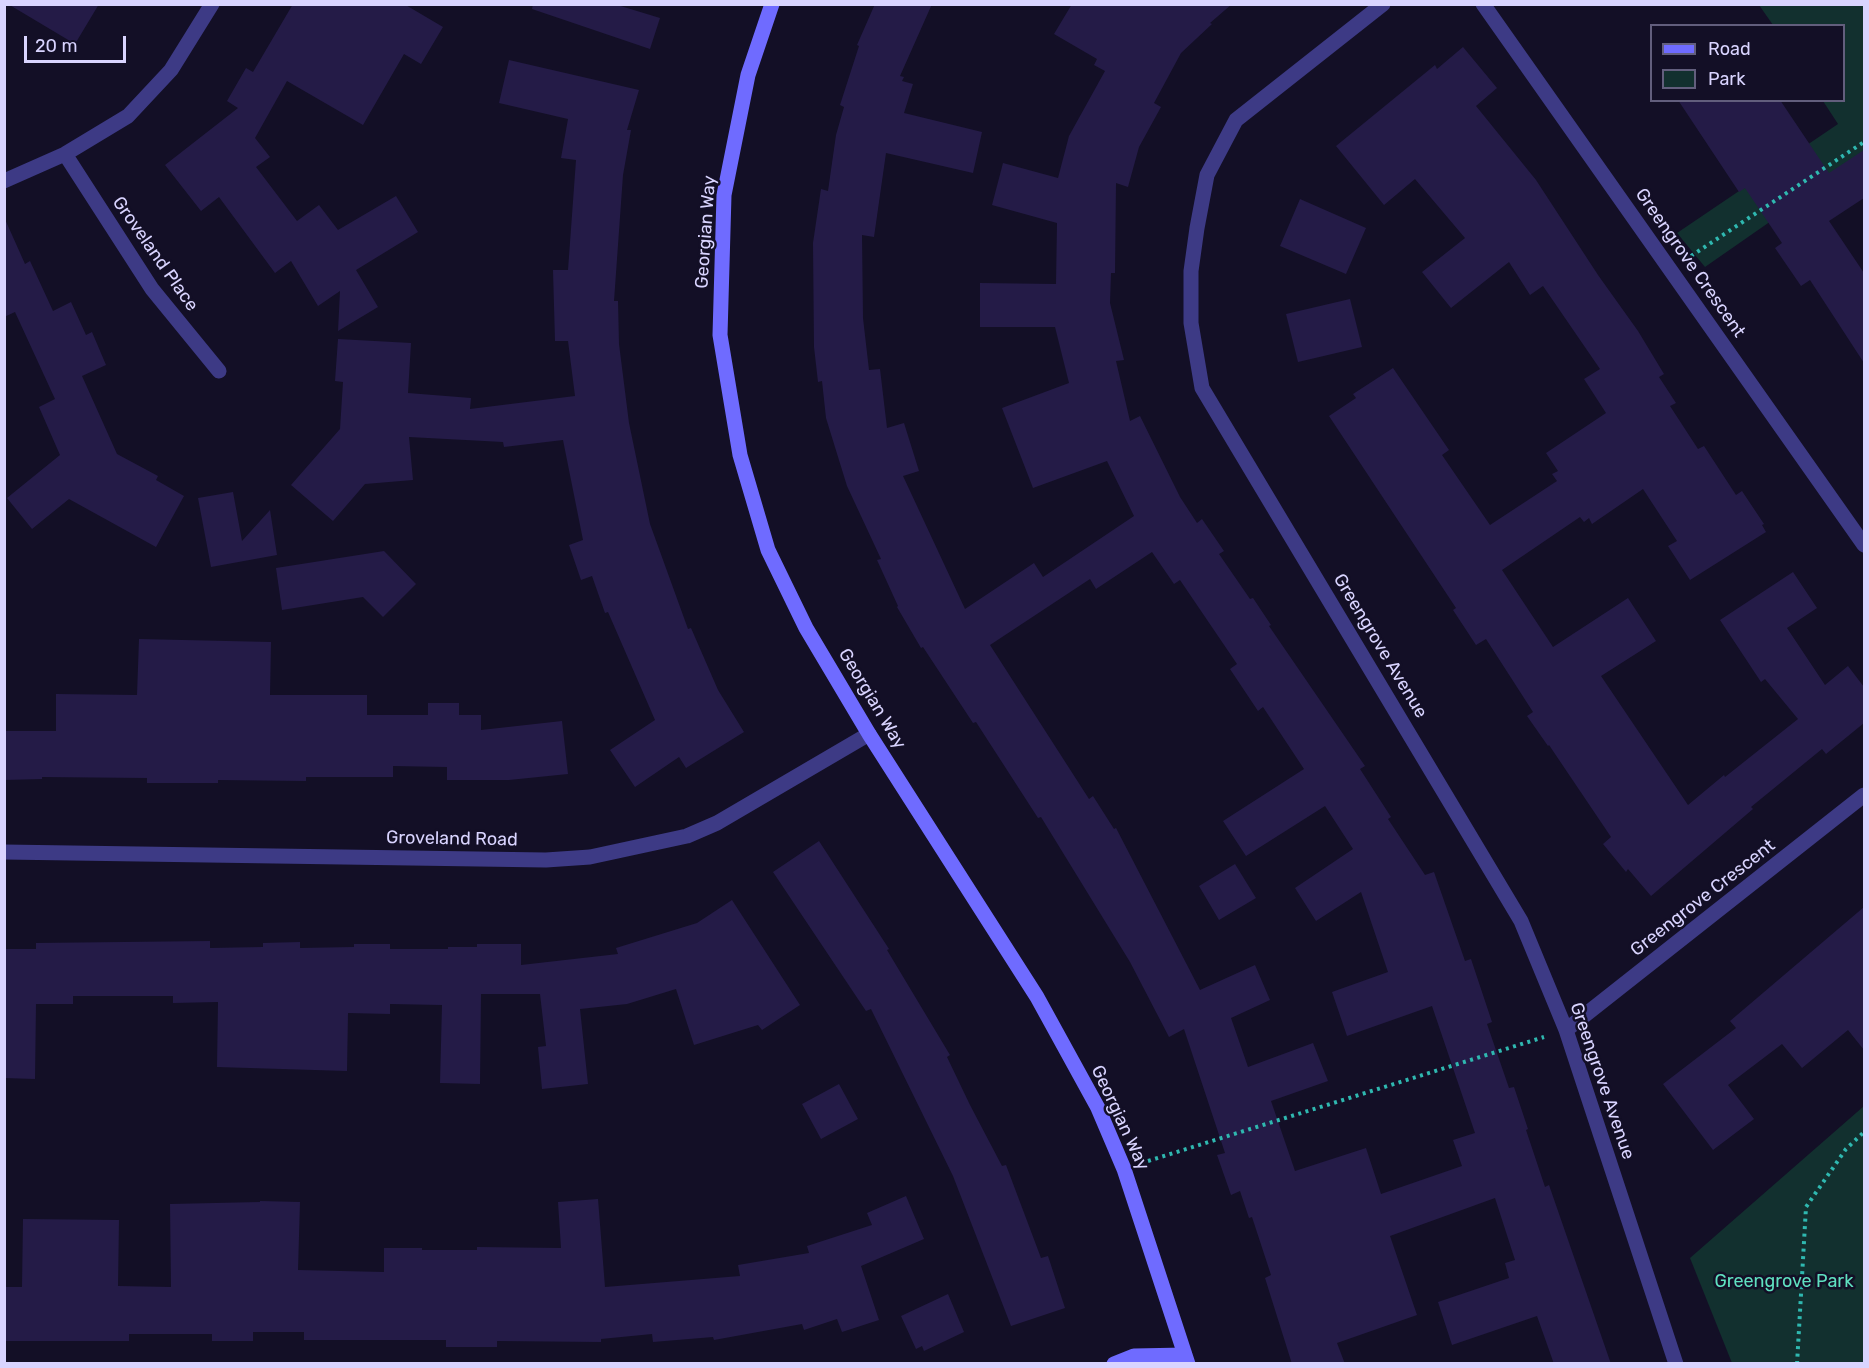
<!DOCTYPE html>
<style>
body{margin:0}
#map{position:relative;width:1869px;height:1368px;overflow:hidden;background:#130f26;font-family:Rubik,sans-serif}
canvas{display:block}
.frame{position:absolute;inset:0;border:6px solid #d9d4ff;pointer-events:none}
.legend{position:absolute;left:1650px;top:24px;width:195px;height:78px;box-sizing:border-box;background:#130f26;border:2px solid #625e7d;margin:0;padding:8px 10px;list-style:none;font-size:18px;color:#d9d4ff}
.legend li{display:flex;align-items:center;gap:12px;height:30px}
.legend b{width:30px;border:2px solid #625e7d}
.scale{position:absolute;left:24px;top:36px;width:102px;height:27px;box-sizing:border-box;border:3px solid #d9d4ff;border-top:0;padding-left:8px;font-size:18px;line-height:21px;white-space:nowrap;color:#d9d4ff;-webkit-text-stroke:4px #130f26;paint-order:stroke}
</style>
<div id="map">
<canvas width="1869" height="1368"></canvas>
<div class="frame"></div>
<ul class="legend">
<li><b style="height:8px;background:#6f6bff"></b>Road</li>
<li><b style="height:16px;background:#12302f"></b>Park</li>
</ul>
<div class="scale">20 m</div>
</div>
<script>
const ctx = document.querySelector('canvas').getContext('2d');
ctx.lineJoin = 'round';
function paint(path, color) { ctx.fillStyle = color; ctx.fill(path, 'evenodd'); }
function strokePath(path, color, width, dash) { ctx.strokeStyle = color; ctx.lineWidth = width; ctx.lineCap = dash ? 'butt' : 'round'; ctx.setLineDash(dash || []); ctx.stroke(path); }
function write(font, color, halo, rows, align = 'center') {
  ctx.font = font + ' Rubik,sans-serif'; ctx.lineWidth = 5; ctx.setLineDash([]); ctx.textBaseline = 'middle'; ctx.strokeStyle = halo; ctx.fillStyle = color; for (const [text, x, y, turn = 0] of rows) {
    ctx.save(); ctx.translate(x, y); ctx.rotate((+turn || 0) * Math.PI / 180); ctx.textAlign = isNaN(turn) ? turn : align; if (halo) ctx.strokeText(text, 0, 0); ctx.fillText(text, 0, 0); ctx.restore();
  }
}
paint(new Path2D(`
 M 1759,5 L 1864,5 L 1864,159 L 1863,157 L 1705,267 L 1677,233 L 1838,124 L 1823,101 L 1844,100 L 1844,26 L 1773,25 Z
 M 1864,1106 L 1864,1363 L 1732,1363 L 1690,1258 Z`), '#12302f');
paint(new Path2D(`
 M 8,4 L 99,4 L 75,44 Z
 M 293,4 L 404,4 L 443,27 L 421,64 L 404,54 L 363,125 L 287,81 L 255,138 L 270,157 L 256,167 L 297,221 L 319,205 L 338,230 L 396,196 L 418,232 L 356,270 L 378,307 L 338,331 L 340,291 L 318,306 L 291,261 L 275,273 L 219,197 L 201,211 L 165,165 L 238,108 L 227,101 L 246,68 L 253,72 Z
 M 533,4 L 614,4 L 660,18 L 650,49 L 532,9 Z
 M 875,4 L 932,4 L 900,76 L 904,77 L 902,81 L 913,84 L 904,113 L 982,132 L 973,173 L 886,153 L 874,237 L 862,235 L 863,318 L 869,370 L 880,369 L 887,428 L 904,423 L 919,471 L 903,476 L 965,609 L 1034,563 L 1043,577 L 1134,516 L 1107,461 L 1033,488 L 1002,408 L 1069,383 L 1055,327 L 980,327 L 980,283 L 1056,284 L 1057,223 L 992,205 L 1003,163 L 1058,178 L 1069,136 L 1105,71 L 1094,65 L 1097,59 L 1054,34 L 1072,4 L 1232,4 L 1210,23 L 1212,24 L 1181,53 L 1154,103 L 1161,107 L 1139,147 L 1128,187 L 1116,183 L 1115,273 L 1111,273 L 1110,303 L 1124,360 L 1116,361 L 1130,421 L 1140,416 L 1180,497 L 1197,523 L 1202,519 L 1224,551 L 1219,554 L 1250,599 L 1253,598 L 1271,625 L 1269,626 L 1365,766 L 1360,769 L 1391,817 L 1388,819 L 1425,875 L 1434,872 L 1465,961 L 1471,959 L 1492,1022 L 1487,1024 L 1509,1088 L 1514,1087 L 1528,1129 L 1526,1130 L 1545,1187 L 1549,1185 L 1611,1364 L 1554,1364 L 1537,1316 L 1452,1345 L 1438,1302 L 1509,1278 L 1505,1263 L 1515,1260 L 1495,1198 L 1390,1236 L 1417,1315 L 1337,1343 L 1345,1364 L 1292,1364 L 1265,1278 L 1271,1275 L 1252,1217 L 1249,1218 L 1240,1191 L 1231,1195 L 1217,1155 L 1225,1153 L 1184,1029 L 1169,1037 L 1130,962 L 1041,817 L 1038,818 L 976,722 L 973,723 L 923,647 L 921,648 L 897,607 L 898,606 L 877,560 L 881,559 L 847,486 L 826,418 L 822,381 L 818,382 L 814,347 L 813,243 L 821,189 L 828,191 L 836,135 L 844,107 L 840,105 L 859,46 L 857,45 ZM 1152,552 L 1174,584 L 1180,580 L 1237,664 L 1230,669 L 1258,711 L 1263,707 L 1304,769 L 1223,821 L 1246,856 L 1325,806 L 1353,849 L 1295,888 L 1316,921 L 1361,892 L 1388,972 L 1332,992 L 1347,1036 L 1432,1006 L 1475,1133 L 1453,1140 L 1462,1166 L 1381,1194 L 1366,1148 L 1295,1171 L 1271,1101 L 1328,1081 L 1313,1043 L 1248,1067 L 1231,1018 L 1270,1000 L 1255,965 L 1200,990 L 1116,828 L 1114,829 L 1093,796 L 1089,799 L 990,645 L 1090,579 L 1096,589 Z
 M 1463,47 L 1497,88 L 1476,106 L 1536,180 L 1598,275 L 1638,331 L 1664,374 L 1659,377 L 1676,403 L 1670,406 L 1698,449 L 1704,446 L 1736,495 L 1742,491 L 1764,524 L 1762,525 L 1766,532 L 1690,580 L 1668,546 L 1677,541 L 1643,489 L 1592,524 L 1589,518 L 1584,522 L 1580,517 L 1502,570 L 1553,647 L 1628,598 L 1656,641 L 1601,676 L 1688,805 L 1724,775 L 1725,777 L 1798,719 L 1765,679 L 1761,682 L 1720,620 L 1793,572 L 1817,608 L 1787,628 L 1825,685 L 1848,666 L 1864,687 L 1864,723 L 1826,754 L 1822,749 L 1751,807 L 1753,809 L 1651,896 L 1628,869 L 1626,872 L 1603,844 L 1611,837 L 1549,745 L 1548,746 L 1527,716 L 1533,712 L 1515,684 L 1486,639 L 1476,645 L 1453,610 L 1456,608 L 1329,416 L 1356,398 L 1353,394 L 1393,368 L 1449,450 L 1442,455 L 1490,525 L 1557,481 L 1552,474 L 1558,471 L 1546,453 L 1606,413 L 1584,379 L 1600,369 L 1543,286 L 1530,295 L 1509,262 L 1451,308 L 1422,272 L 1465,238 L 1415,179 L 1384,205 L 1336,146 L 1435,65 L 1437,69 Z
 M 509,60 L 639,90 L 627,130 L 631,130 L 623,175 L 614,301 L 618,301 L 619,344 L 629,423 L 650,524 L 688,629 L 691,628 L 718,690 L 744,732 L 686,768 L 679,757 L 635,787 L 610,750 L 655,720 L 608,612 L 605,613 L 592,576 L 581,580 L 569,545 L 583,540 L 563,440 L 504,447 L 503,442 L 409,437 L 413,480 L 365,484 L 333,521 L 291,485 L 340,429 L 343,382 L 335,381 L 338,339 L 411,343 L 408,393 L 471,398 L 470,409 L 575,396 L 568,341 L 555,341 L 553,270 L 568,270 L 576,160 L 561,158 L 568,119 L 499,103 Z
 M 1678,100 L 1780,100 L 1829,173 L 1864,150 L 1864,198 L 1829,221 L 1864,273 L 1864,363 L 1810,280 L 1801,286 L 1775,248 L 1782,243 L 1745,188 L 1739,192 Z
 M 1300,199 L 1366,228 L 1346,274 L 1280,246 Z
 M 4,217 L 25,264 L 30,261 L 53,311 L 71,302 L 86,335 L 92,332 L 106,365 L 82,376 L 117,454 L 158,476 L 156,480 L 184,496 L 156,547 L 69,499 L 32,529 L 7,498 L 60,455 L 39,407 L 55,399 L 15,312 L 4,317 Z
 M 1350,299 L 1362,347 L 1298,362 L 1286,314 Z
 M 233,492 L 242,541 L 270,510 L 277,555 L 211,567 L 198,498 Z
 M 384,551 L 416,584 L 383,617 L 363,597 L 282,610 L 276,568 Z
 M 139,639 L 271,642 L 270,695 L 367,695 L 367,715 L 428,715 L 428,703 L 459,703 L 459,715 L 481,715 L 481,730 L 562,721 L 568,774 L 509,780 L 447,780 L 447,767 L 393,766 L 393,777 L 306,777 L 306,781 L 218,780 L 218,783 L 147,783 L 147,778 L 42,777 L 42,779 L 4,780 L 4,731 L 56,731 L 56,694 L 137,695 Z
 M 819,841 L 889,949 L 887,950 L 950,1055 L 947,1057 L 970,1105 L 1002,1166 L 1006,1165 L 1041,1258 L 1048,1256 L 1065,1308 L 1011,1326 L 953,1176 L 871,1009 L 866,1011 L 773,872 Z
 M 1235,864 L 1256,898 L 1219,920 L 1199,886 Z
 M 732,900 L 800,1005 L 762,1030 L 758,1025 L 694,1045 L 676,989 L 627,1004 L 580,1009 L 588,1084 L 542,1089 L 538,1047 L 546,1046 L 540,994 L 481,994 L 480,1084 L 440,1083 L 442,1005 L 390,1004 L 390,1014 L 348,1013 L 347,1071 L 217,1067 L 218,1002 L 173,1003 L 173,996 L 73,996 L 73,1004 L 36,1004 L 35,1079 L 4,1078 L 5,949 L 36,949 L 36,943 L 210,941 L 210,948 L 263,947 L 263,943 L 300,942 L 300,948 L 354,947 L 354,944 L 390,944 L 390,949 L 448,949 L 448,947 L 477,947 L 477,944 L 521,944 L 521,965 L 618,954 L 616,948 L 697,923 Z
 M 1864,907 L 1864,1050 L 1848,1030 L 1802,1068 L 1782,1044 L 1728,1085 L 1754,1119 L 1713,1150 L 1663,1084 L 1736,1028 L 1730,1021 Z
 M 839,1084 L 858,1119 L 821,1139 L 802,1104 Z
 M 906,1196 L 924,1239 L 861,1266 L 879,1320 L 842,1332 L 837,1319 L 804,1330 L 802,1324 L 714,1340 L 713,1337 L 653,1342 L 652,1334 L 601,1339 L 601,1342 L 497,1341 L 497,1347 L 446,1347 L 446,1340 L 304,1340 L 304,1332 L 253,1332 L 253,1341 L 212,1341 L 212,1334 L 129,1334 L 129,1341 L 4,1341 L 4,1287 L 22,1287 L 23,1219 L 119,1220 L 118,1286 L 171,1287 L 170,1204 L 260,1202 L 260,1201 L 300,1202 L 298,1270 L 384,1272 L 384,1248 L 422,1248 L 422,1250 L 477,1250 L 477,1247 L 561,1248 L 558,1202 L 598,1199 L 605,1287 L 740,1276 L 738,1265 L 809,1253 L 807,1246 L 872,1225 L 867,1213 Z
 M 948,1294 L 964,1332 L 924,1351 L 922,1346 L 916,1349 L 901,1316 Z`), '#241b47');
strokePath(new Path2D(`
 M 1691,256 L 1864,142
 M 1148,1161 L 1544,1037
 M 1797,1364 L 1806,1207 L 1846,1149 L 1864,1132`), '#2fb8b0', 4, [3, 4.5]);
strokePath(new Path2D(`
 M 1383,4 L 1236,120 L 1207,175 L 1197,228 L 1191,271 L 1191,323 L 1202,388 L 1521,921 L 1566,1030 L 1676,1364
 M 1483,4 L 1864,545
 M 65,154 L 152,289 L 219,371
 M 4,181 L 65,154 L 128,116 L 171,70 L 212,4
 M 4,852 L 546,860 L 590,857 L 687,836 L 717,823 L 869,734
 M 1566,1030 L 1864,795`), '#3d3a85', 15);
strokePath(new Path2D(`
 M 772,4 L 748,75 L 724,195 L 720,335 L 740,455 L 768,550 L 806,628 L 869,734 L 1037,997 L 1098,1108 L 1124,1169 L 1188,1364
 M 1114,1364 L 1134,1356 L 1185,1355`), '#6f6bff', 15);
write('18px', '#d9d4ff', '#130f26', [
 ["Georgian Way",706,232,-86],
 ["Groveland Place",155,254,55],
 ["Greengrove Crescent",1690,263,55],
 ["Greengrove Avenue",1380,646,59],
 ["Georgian Way",872,699,59],
 ["Groveland Road",452,839,1],
 ["Greengrove Crescent",1703,898,-38],
 ["Greengrove Avenue",1602,1081,71],
 ["Georgian Way",1120,1118,65]
]);
write('18px', '#5fe0c0', '#130f26', [
 ["Greengrove Park",1784,1282]
]);
</script>
